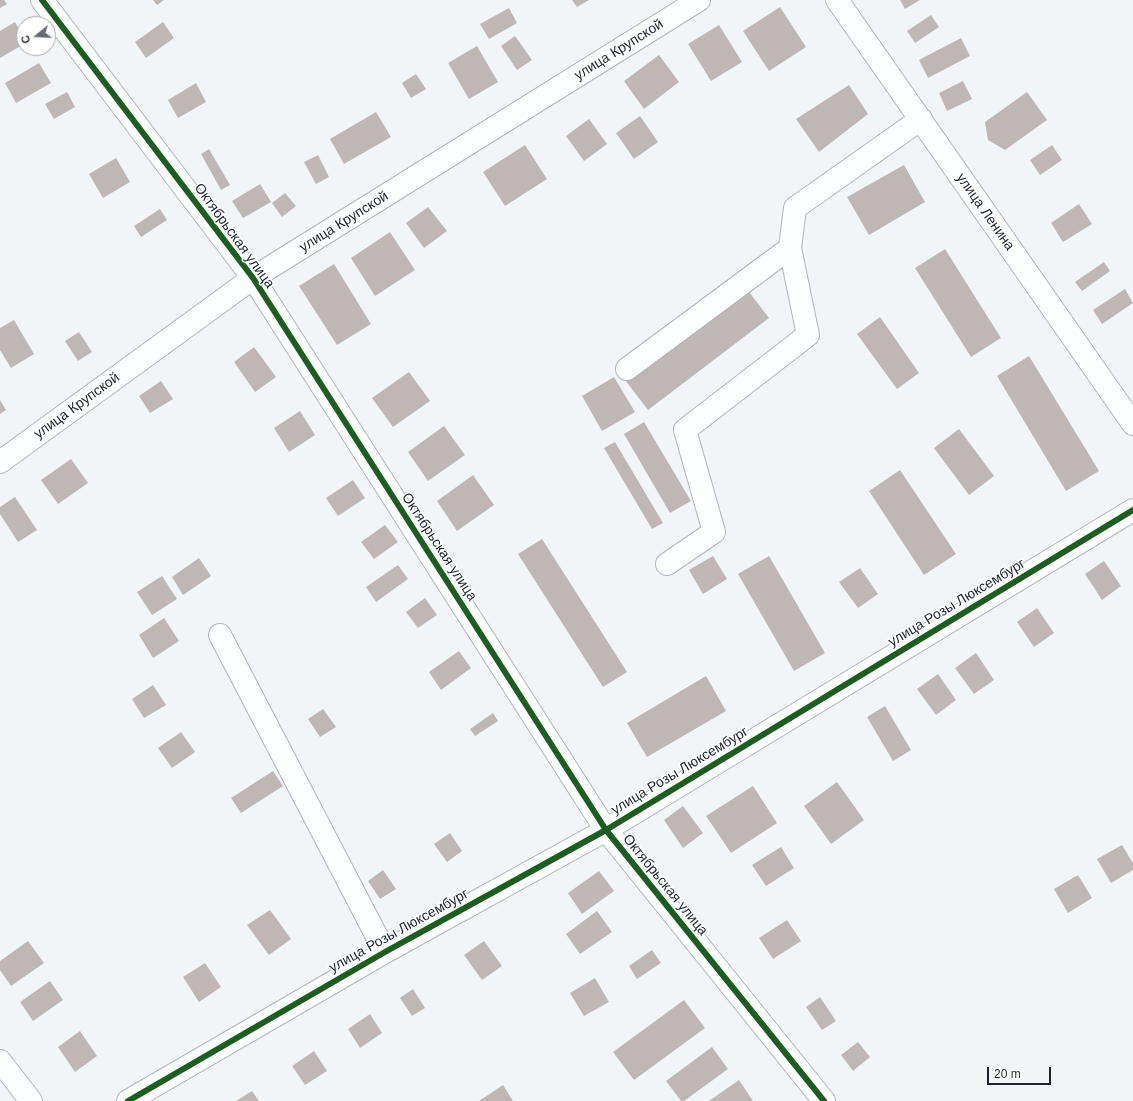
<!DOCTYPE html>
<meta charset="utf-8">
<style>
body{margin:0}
#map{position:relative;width:1133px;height:1101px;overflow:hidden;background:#f2f5f8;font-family:Arial,sans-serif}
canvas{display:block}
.north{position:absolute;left:16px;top:16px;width:40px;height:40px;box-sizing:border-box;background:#fff;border:1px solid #a5a7ab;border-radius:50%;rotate:252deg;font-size:11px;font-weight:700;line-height:16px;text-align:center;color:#1d232e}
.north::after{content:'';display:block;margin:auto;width:14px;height:18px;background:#686c75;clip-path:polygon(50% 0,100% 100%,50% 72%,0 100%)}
.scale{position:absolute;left:987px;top:1067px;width:64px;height:18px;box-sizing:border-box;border:2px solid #1d232e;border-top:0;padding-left:5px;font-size:12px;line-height:14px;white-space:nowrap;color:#1d232e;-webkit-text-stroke:3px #fff;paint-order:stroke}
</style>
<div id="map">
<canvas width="1133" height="1101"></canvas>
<div class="north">С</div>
<div class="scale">20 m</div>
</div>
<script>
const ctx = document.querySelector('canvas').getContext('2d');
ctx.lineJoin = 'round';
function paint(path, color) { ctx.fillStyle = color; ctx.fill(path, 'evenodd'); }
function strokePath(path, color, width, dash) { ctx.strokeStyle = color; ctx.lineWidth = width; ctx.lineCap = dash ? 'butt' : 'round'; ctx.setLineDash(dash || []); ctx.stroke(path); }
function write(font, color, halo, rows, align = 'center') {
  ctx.font = font + ' Arial,sans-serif'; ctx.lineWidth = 3; ctx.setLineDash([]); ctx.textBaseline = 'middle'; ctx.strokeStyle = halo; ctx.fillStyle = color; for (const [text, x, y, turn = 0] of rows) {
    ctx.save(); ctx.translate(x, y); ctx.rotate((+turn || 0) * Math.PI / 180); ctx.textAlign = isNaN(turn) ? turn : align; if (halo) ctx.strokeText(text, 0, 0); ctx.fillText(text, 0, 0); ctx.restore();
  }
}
paint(new Path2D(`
 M 0,0 L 4,0 L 7,4 L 0,8 Z
 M 153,0 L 164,0 L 157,5 Z
 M 572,0 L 589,0 L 577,7 Z
 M 900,0 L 920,0 L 905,9 Z
 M 780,7 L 806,47 L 769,71 L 743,31 Z
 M 509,8 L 517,23 L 489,39 L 480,24 Z
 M 931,15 L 939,27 L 915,43 L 907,31 Z
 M 15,22 L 24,38 L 24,44 L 0,58 L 0,31 Z
 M 163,22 L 174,38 L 146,58 L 135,42 Z
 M 719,25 L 742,62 L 711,81 L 688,44 Z
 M 515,36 L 532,60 L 517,70 L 501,46 Z
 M 961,38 L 970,56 L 928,78 L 919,60 Z
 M 477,46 L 498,82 L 469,99 L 448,63 Z
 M 659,55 L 679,82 L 644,109 L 624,81 Z
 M 39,63 L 51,83 L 16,103 L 5,83 Z
 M 416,74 L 426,89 L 411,98 L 402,83 Z
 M 963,81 L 972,99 L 947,111 L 939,93 Z
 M 196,83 L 206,102 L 178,118 L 168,100 Z
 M 849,85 L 868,114 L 819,152 L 796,119 Z
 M 67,92 L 75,107 L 54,119 L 45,104 Z
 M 1027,92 L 1047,120 L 1005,150 L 988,140 L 985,122 Z
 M 376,112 L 391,137 L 344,164 L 330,139 Z
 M 640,116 L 658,142 L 634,159 L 616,133 Z
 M 589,119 L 607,144 L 584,161 L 566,136 Z
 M 525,145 L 547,179 L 505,206 L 483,172 Z
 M 1052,145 L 1062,160 L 1040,175 L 1030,160 Z
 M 209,149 L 230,185 L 221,190 L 201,154 Z
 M 318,155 L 329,177 L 316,184 L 304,162 Z
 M 116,158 L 130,182 L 103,198 L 89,174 Z
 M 904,165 L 925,202 L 869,235 L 847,197 Z
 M 260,184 L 271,202 L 243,218 L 232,201 Z
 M 285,193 L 296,206 L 282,217 L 272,203 Z
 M 1079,204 L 1092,224 L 1063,242 L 1051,223 Z
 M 428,207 L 447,231 L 424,248 L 406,223 Z
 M 160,209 L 167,220 L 141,237 L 134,226 Z
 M 390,232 L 415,270 L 375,296 L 351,258 Z
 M 945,249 L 1001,338 L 971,357 L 915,268 Z
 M 1104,262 L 1110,271 L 1082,291 L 1075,282 Z
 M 334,264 L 371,324 L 337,345 L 299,286 Z
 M 746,288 L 769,318 L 648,410 L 625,380 Z
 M 1125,289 L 1133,303 L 1102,324 L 1093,310 Z
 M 880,317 L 919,373 L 897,389 L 857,334 Z
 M 14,320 L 34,354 L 11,368 L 0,350 L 0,328 Z
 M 79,332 L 92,352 L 78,361 L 65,341 Z
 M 254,347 L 276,377 L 255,392 L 234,362 Z
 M 1029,356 L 1099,471 L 1066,491 L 997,376 Z
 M 409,372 L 430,401 L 393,427 L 372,398 Z
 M 614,377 L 635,412 L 602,431 L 582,396 Z
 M 161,381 L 173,399 L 150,413 L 139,396 Z
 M 0,400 L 6,410 L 0,414 Z
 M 300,411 L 315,435 L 289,452 L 274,428 Z
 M 644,422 L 691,501 L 670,513 L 624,434 Z
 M 444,426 L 465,455 L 428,481 L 408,452 Z
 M 959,429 L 994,476 L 969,495 L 934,448 Z
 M 615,442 L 663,523 L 652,529 L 604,448 Z
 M 71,459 L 88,483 L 58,504 L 41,480 Z
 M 900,470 L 956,554 L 924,575 L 869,491 Z
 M 473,475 L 494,505 L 457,531 L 437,501 Z
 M 353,480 L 365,498 L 338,516 L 326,498 Z
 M 15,497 L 37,530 L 18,542 L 0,514 L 0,507 Z
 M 385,525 L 398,542 L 374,559 L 361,542 Z
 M 542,539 L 627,672 L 603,687 L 518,554 Z
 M 713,556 L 727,579 L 703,594 L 689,570 Z
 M 769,556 L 825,653 L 794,671 L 738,574 Z
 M 199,558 L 211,576 L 183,595 L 172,577 Z
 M 1104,561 L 1121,586 L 1102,600 L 1085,574 Z
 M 398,565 L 408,579 L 376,602 L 366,587 Z
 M 860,568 L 878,594 L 858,608 L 839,582 Z
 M 162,576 L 177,599 L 152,615 L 137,592 Z
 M 425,598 L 437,615 L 418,628 L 406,612 Z
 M 1037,608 L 1054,633 L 1034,647 L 1017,622 Z
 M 164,618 L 179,641 L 153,658 L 139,635 Z
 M 459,651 L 471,668 L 441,690 L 429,672 Z
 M 976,653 L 994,680 L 974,694 L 955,668 Z
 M 938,674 L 956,700 L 936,715 L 917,689 Z
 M 706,676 L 726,711 L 647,757 L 627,723 Z
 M 153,685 L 166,705 L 144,718 L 132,699 Z
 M 885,706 L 911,750 L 893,761 L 867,717 Z
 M 323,709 L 336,727 L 320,737 L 308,719 Z
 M 493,713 L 498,721 L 475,736 L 470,729 Z
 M 181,732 L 195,752 L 172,768 L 158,748 Z
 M 273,771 L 283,786 L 241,813 L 231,798 Z
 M 837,782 L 864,820 L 831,844 L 804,806 Z
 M 753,786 L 777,823 L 731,853 L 706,816 Z
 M 683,806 L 703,833 L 683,848 L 664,820 Z
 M 450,833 L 462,851 L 447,862 L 434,844 Z
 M 1122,845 L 1133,863 L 1133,870 L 1111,883 L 1097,859 Z
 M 781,847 L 794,868 L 766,886 L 752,865 Z
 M 383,870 L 396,889 L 380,899 L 368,881 Z
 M 599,871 L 614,891 L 582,914 L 568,893 Z
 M 1078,875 L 1092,898 L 1068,913 L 1054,889 Z
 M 270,910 L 291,939 L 269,955 L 247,925 Z
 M 597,911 L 612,932 L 580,954 L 566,934 Z
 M 787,920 L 801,941 L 773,959 L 759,938 Z
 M 28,941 L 44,963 L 11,986 L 0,970 L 0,961 Z
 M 484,941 L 502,966 L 482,980 L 464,955 Z
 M 652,950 L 661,963 L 637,979 L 629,966 Z
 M 205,963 L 221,987 L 199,1002 L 183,977 Z
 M 595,978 L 609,1002 L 584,1016 L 570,993 Z
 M 50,981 L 63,1000 L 33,1021 L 20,1002 Z
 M 413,989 L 425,1008 L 412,1016 L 400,998 Z
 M 820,997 L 836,1021 L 822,1030 L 806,1007 Z
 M 684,1000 L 705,1028 L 634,1080 L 613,1052 Z
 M 370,1014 L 382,1033 L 360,1048 L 348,1029 Z
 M 80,1031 L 97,1056 L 75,1072 L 58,1047 Z
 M 858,1042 L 870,1057 L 853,1071 L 841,1055 Z
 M 712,1047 L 728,1069 L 684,1101 L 681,1101 L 666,1081 Z
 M 314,1051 L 327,1071 L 305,1085 L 292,1066 Z
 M 739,1080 L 753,1101 L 709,1101 Z
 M 503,1085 L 513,1101 L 479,1101 Z
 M 252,1091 L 259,1101 L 236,1101 Z`), '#bfb6b6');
const minor = new Path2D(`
 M 42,0 L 253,278 L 606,830 L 824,1101
 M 837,0 L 1133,424
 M 627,369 L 790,248
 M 0,462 L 253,278 L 699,0
 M 667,564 L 714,532 L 685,430 L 808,335 L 790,248 L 795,208 L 921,119
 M 220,635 L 385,952
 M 0,1061 L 31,1101
 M 128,1101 L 385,952 L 606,830 L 1133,510`);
strokePath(minor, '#b1b6bc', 24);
strokePath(minor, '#fdfefe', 22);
strokePath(new Path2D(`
 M 42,0 L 253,278 L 606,830 L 824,1101
 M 128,1101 L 385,952 L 606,830 L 1133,510`), '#1b5e20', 6);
write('14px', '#1d232e', '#fff', [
 ["улица Крупской",619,50,-32],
 ["улица Ленина",985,212,55],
 ["улица Крупской",344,222,-32],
 ["Октябрьская улица",234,236,54],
 ["улица Крупской",77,406,-36],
 ["Октябрьская улица",439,547,57],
 ["улица Розы Люксембург",957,603,-31],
 ["улица Розы Люксембург",680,771,-31],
 ["Октябрьская улица",665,885,51],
 ["улица Розы Люксембург",399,931,-29]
]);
</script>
